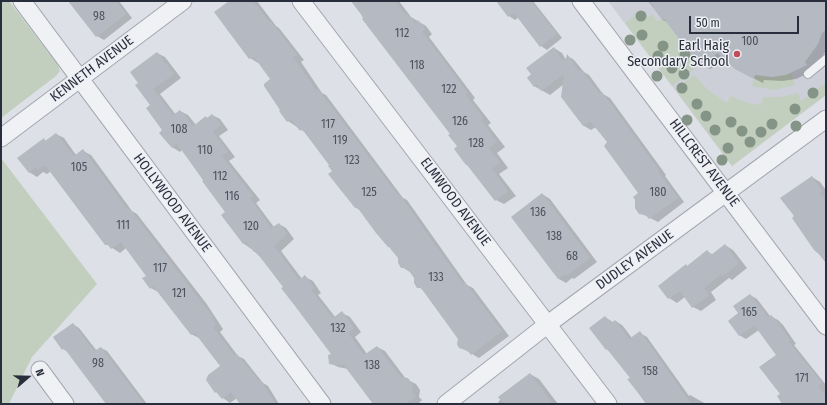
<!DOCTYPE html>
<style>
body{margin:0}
#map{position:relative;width:827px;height:405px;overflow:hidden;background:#dde0e6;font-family:"Fira Sans Condensed",sans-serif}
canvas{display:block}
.frame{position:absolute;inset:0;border:2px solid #282e3b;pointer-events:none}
.north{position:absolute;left:8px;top:357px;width:40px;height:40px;-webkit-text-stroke:3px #edeff4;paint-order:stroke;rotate:70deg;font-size:11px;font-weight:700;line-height:16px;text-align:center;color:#282e3b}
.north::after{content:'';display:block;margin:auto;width:14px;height:18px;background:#282e3b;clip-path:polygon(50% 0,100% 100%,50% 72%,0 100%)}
.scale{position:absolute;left:689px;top:16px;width:110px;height:18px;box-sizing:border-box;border:2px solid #282e3b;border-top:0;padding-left:5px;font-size:12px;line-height:14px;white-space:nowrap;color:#282e3b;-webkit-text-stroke:3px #edeff4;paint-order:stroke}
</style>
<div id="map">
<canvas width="827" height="405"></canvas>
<div class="frame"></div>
<div class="north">N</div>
<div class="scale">50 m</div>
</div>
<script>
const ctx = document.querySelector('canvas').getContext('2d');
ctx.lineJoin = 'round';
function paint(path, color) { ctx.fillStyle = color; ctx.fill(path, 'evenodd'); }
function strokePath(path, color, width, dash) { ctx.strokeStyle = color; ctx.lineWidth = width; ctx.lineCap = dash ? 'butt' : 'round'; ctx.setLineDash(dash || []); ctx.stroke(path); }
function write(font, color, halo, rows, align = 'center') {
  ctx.font = font + ' "Fira Sans Condensed",sans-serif'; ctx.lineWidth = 3; ctx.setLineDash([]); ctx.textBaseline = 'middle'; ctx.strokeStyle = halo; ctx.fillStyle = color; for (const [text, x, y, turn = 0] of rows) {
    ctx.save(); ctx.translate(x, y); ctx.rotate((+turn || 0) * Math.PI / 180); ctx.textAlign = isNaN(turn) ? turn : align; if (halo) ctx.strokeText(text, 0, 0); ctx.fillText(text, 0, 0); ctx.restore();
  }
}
paint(new Path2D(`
 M 608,1 L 826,1 L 826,95 L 732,166 Z`), '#cccfd7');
paint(new Path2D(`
 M 1,1 L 9,1 L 58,65 L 60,71 L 56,76 L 1,118 Z
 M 642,10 L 648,17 L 652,14 L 657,21 L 661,19 L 662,20 L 667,17 L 676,36 L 700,65 L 672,86 L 625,23 Z
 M 791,73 L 795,85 L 774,90 L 752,86 L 755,74 L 772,77 Z
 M 694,75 L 708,90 L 727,103 L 731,96 L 747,103 L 761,105 L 763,97 L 781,97 L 798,93 L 801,101 L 826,83 L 826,95 L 732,166 L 675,89 Z
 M 1,158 L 97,284 L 32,357 L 9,404 L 1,404 Z`), '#c2cfbf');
paint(new Path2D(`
 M 70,1 L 119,1 L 132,18 L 104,40 L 97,36 Z
 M 230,1 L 257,1 L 276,26 L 279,28 L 304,60 L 301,62 L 322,93 L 326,95 L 403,198 L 407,200 L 467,285 L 473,288 L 509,336 L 479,358 L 460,347 L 459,339 L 424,290 L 418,287 L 415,278 L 410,272 L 402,267 L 399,258 L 361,211 L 355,207 L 331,165 L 306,133 L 288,121 L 272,79 L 259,62 L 258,63 L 250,58 Z
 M 351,1 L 399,1 L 411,17 L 426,26 L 432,34 L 429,37 L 475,98 L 473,100 L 491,123 L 488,125 L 505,147 L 497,153 L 508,168 L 499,174 L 516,196 L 504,204 L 496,200 L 451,134 Z
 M 497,1 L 533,1 L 562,38 L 547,50 L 541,46 L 519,17 L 515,20 L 509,16 Z
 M 648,1 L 826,1 L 826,51 L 813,68 L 815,70 L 796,79 L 782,81 L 764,80 L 763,83 L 745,74 L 726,59 L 710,69 L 701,64 L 667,22 L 663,20 Z
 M 554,48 L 562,53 L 566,60 L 568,56 L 574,60 L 584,72 L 589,75 L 603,94 L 610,98 L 666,175 L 665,176 L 684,202 L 658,222 L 640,213 L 640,193 L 608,142 L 596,127 L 591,130 L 584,126 L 562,96 L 564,84 L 550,95 L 534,86 Z
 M 157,53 L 165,57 L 181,78 L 160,94 L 176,115 L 180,111 L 188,115 L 196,125 L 212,115 L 220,119 L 228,130 L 219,136 L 235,157 L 229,161 L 260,200 L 256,203 L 274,227 L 279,224 L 286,228 L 294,239 L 281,251 L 302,279 L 305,277 L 313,281 L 321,293 L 318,295 L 336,318 L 342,313 L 350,317 L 361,332 L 355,337 L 367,354 L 377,347 L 385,351 L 406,379 L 416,384 L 420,390 L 419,397 L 422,400 L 418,404 L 374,404 L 348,369 L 338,367 L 330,363 L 332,354 L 284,287 L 261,256 L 243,243 L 226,213 L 182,150 L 180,152 L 172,147 L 140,83 Z
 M 56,134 L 64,138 L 76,155 L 83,151 L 91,155 L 132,211 L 137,214 L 206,303 L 223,329 L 220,332 L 238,356 L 244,359 L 263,383 L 268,386 L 279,404 L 241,404 L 237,398 L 230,403 L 223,398 L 221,366 L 199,338 L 191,334 L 158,292 L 151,288 L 147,276 L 126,248 L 120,253 L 106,244 L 51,171 L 47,174 L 43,172 L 37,177 L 29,172 L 44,139 L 46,141 Z
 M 812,177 L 820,182 L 826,190 L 826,263 L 815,249 Z
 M 542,194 L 550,199 L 597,262 L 574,279 L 572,278 L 566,283 L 559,279 L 513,217 Z
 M 725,245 L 733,250 L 747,268 L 732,280 L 729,278 L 711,292 L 716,300 L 701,311 L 693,307 L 685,297 L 677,303 L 669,298 L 659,286 L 686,266 L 688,266 L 707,251 L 713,255 Z
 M 750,295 L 757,299 L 770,316 L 778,320 L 783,325 L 796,344 L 794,345 L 826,385 L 826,389 L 825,390 L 826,392 L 826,404 L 783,404 L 781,394 L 777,355 L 759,330 L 746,339 L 739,335 L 740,313 Z
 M 605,317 L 614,323 L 616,321 L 623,326 L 632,338 L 640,333 L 647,337 L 689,396 L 690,395 L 706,404 L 646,404 L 629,380 L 631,378 L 611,352 L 606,349 Z
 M 73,324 L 79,328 L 97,351 L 101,348 L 107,351 L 147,404 L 108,404 L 68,352 L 63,349 L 55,338 Z
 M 530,374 L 539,379 L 558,404 L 500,404 L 498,402 Z`), '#0003');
paint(new Path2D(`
 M 68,1 L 116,1 L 126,14 L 96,37 Z
 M 229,1 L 253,1 L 270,23 L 271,22 L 297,55 L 293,57 L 316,90 L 318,89 L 398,195 L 399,194 L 463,284 L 465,282 L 502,331 L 471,355 L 468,351 L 459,348 L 457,344 L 458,339 L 421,288 L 417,288 L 414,283 L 414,278 L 407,268 L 401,268 L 398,263 L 398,258 L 389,247 L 388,247 L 376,233 L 357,207 L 355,208 L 328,174 L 332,171 L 328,166 L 329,165 L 302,129 L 300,131 L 291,119 L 287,122 L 279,111 L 280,110 L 264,86 L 264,84 L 270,79 L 254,57 L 249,59 L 214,12 Z
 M 352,1 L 395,1 L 406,16 L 408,14 L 415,23 L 418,20 L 425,29 L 422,32 L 468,93 L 466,95 L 483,118 L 481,120 L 497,142 L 489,148 L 500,163 L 492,169 L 508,191 L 495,201 L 467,165 L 466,165 L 454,149 L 457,146 L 448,135 L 450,134 L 362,19 L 363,18 L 360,12 Z
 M 496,1 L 531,1 L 557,34 L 540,47 L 514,13 L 508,17 Z
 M 649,1 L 826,1 L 826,30 L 822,33 L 818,44 L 805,62 L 807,65 L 786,75 L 772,77 L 755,75 L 754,79 L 735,69 L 718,53 L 700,65 L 692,56 L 664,19 L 662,20 Z
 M 554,47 L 562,61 L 566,58 L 567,54 L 579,71 L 581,70 L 600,94 L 602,92 L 659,170 L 658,171 L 678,198 L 649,219 L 646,215 L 639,214 L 635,208 L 635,200 L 633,197 L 638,193 L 604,146 L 607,142 L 590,121 L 583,126 L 561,97 L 564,74 L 541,91 L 537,85 L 534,87 L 527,78 L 531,74 L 526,68 Z
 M 157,52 L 174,74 L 153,89 L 173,115 L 180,110 L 193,126 L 206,116 L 207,118 L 212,114 L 221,125 L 213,131 L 228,152 L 222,156 L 253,196 L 250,198 L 271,228 L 279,223 L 287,234 L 274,246 L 299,280 L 305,275 L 314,288 L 311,290 L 333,318 L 342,311 L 354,328 L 348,333 L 364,355 L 377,346 L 401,377 L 408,378 L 413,385 L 412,392 L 416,396 L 405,404 L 373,404 L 343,364 L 341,366 L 329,364 L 328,355 L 331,354 L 295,306 L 281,288 L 283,287 L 260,257 L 255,252 L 254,252 L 246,242 L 243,244 L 221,215 L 225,212 L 202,181 L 204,180 L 191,163 L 177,144 L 172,148 L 159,133 L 162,130 L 146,108 L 150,105 L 135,85 L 138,83 L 130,72 Z
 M 56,133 L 74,156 L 83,149 L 127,209 L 130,209 L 198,298 L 213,317 L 212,318 L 216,325 L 213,327 L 234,355 L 237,354 L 259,381 L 260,380 L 276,404 L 240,404 L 231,392 L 222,399 L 216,392 L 215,393 L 206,380 L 208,375 L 220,366 L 194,332 L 191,335 L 153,286 L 150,289 L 142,278 L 146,276 L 121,242 L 111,249 L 108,245 L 105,245 L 45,165 L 38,170 L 36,167 L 29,173 L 17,158 L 44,138 L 45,141 Z
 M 812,176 L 822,191 L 820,193 L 826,202 L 826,260 L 814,250 L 792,218 L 794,216 L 780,198 Z
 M 542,193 L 590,258 L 566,276 L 565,274 L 558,279 L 511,217 Z
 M 725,244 L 739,263 L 723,276 L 721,274 L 704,288 L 709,295 L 692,308 L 680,291 L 668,299 L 658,286 L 686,264 L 687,266 L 707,250 L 711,255 Z
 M 750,294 L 768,317 L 771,315 L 776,320 L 790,340 L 788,341 L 822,383 L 818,386 L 826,396 L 826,404 L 782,404 L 777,396 L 780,394 L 759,367 L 776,355 L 754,325 L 739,336 L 728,321 L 738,313 L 733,306 Z
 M 605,316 L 611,323 L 615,320 L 629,339 L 640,331 L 691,404 L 647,404 L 627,379 L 630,378 L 607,349 L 606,350 L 589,328 Z
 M 73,323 L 94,351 L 101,347 L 144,404 L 106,404 L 64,348 L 62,350 L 53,337 Z
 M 530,373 L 553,404 L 504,404 L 498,397 Z`), '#b5b9c2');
const service = new Path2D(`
 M 808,74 L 826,59`);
const minor = new Path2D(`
 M 22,1 L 322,404
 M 301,1 L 608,404
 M 581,1 L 826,326
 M 1,138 L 183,1
 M 40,370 L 65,404
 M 446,404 L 548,324 L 826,119`);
strokePath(service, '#a3a7af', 10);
strokePath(minor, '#a3a7af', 19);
strokePath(service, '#f0f1f5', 8);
strokePath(minor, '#f0f1f5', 17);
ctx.fillStyle = '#849486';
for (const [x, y] of [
 [641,16],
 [642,35],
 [630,40],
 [663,46],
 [685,55],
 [658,56],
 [672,68],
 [684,74],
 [657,76],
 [682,88],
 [813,93],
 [697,104],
 [795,109],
 [706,116],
 [687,120],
 [731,122],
 [772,124],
 [796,126],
 [715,130],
 [742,131],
 [761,132],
 [750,142],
 [728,148],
 [722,160]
]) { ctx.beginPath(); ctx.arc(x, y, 5.5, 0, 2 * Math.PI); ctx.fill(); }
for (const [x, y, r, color] of [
 [737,54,4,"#c24c57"]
]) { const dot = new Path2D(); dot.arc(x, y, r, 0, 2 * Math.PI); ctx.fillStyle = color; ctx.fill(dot); strokePath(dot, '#edeff4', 1.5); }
write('12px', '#4b515d', null, [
 ["98",99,17],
 ["112",402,34],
 ["100",750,42],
 ["118",417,66],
 ["122",449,90],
 ["126",460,122],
 ["117",328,125],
 ["108",179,130],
 ["119",340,141],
 ["128",476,144],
 ["110",205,151],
 ["123",352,161],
 ["105",79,168],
 ["112",220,177],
 ["125",369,193],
 ["180",658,193],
 ["116",232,197],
 ["136",538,213],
 ["111",123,226],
 ["120",251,227],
 ["138",554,237],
 ["68",572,257],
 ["117",160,269],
 ["133",436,278],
 ["121",179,294],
 ["165",749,313],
 ["132",338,329],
 ["98",98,364],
 ["138",372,366],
 ["158",650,372],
 ["171",802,379]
]);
write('14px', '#282e3b', '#edeff4', [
 ["Earl Haig",729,46],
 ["Secondary School",729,62]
], 'right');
write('14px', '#282e3b', '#edeff4', [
 ["KENNETH AVENUE",92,69,-37],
 ["HILLCREST AVENUE",704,163,53],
 ["ELMWOOD AVENUE",455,202,53],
 ["HOLLYWOOD AVENUE",172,203,53],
 ["DUDLEY AVENUE",635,260,-36]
]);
</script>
